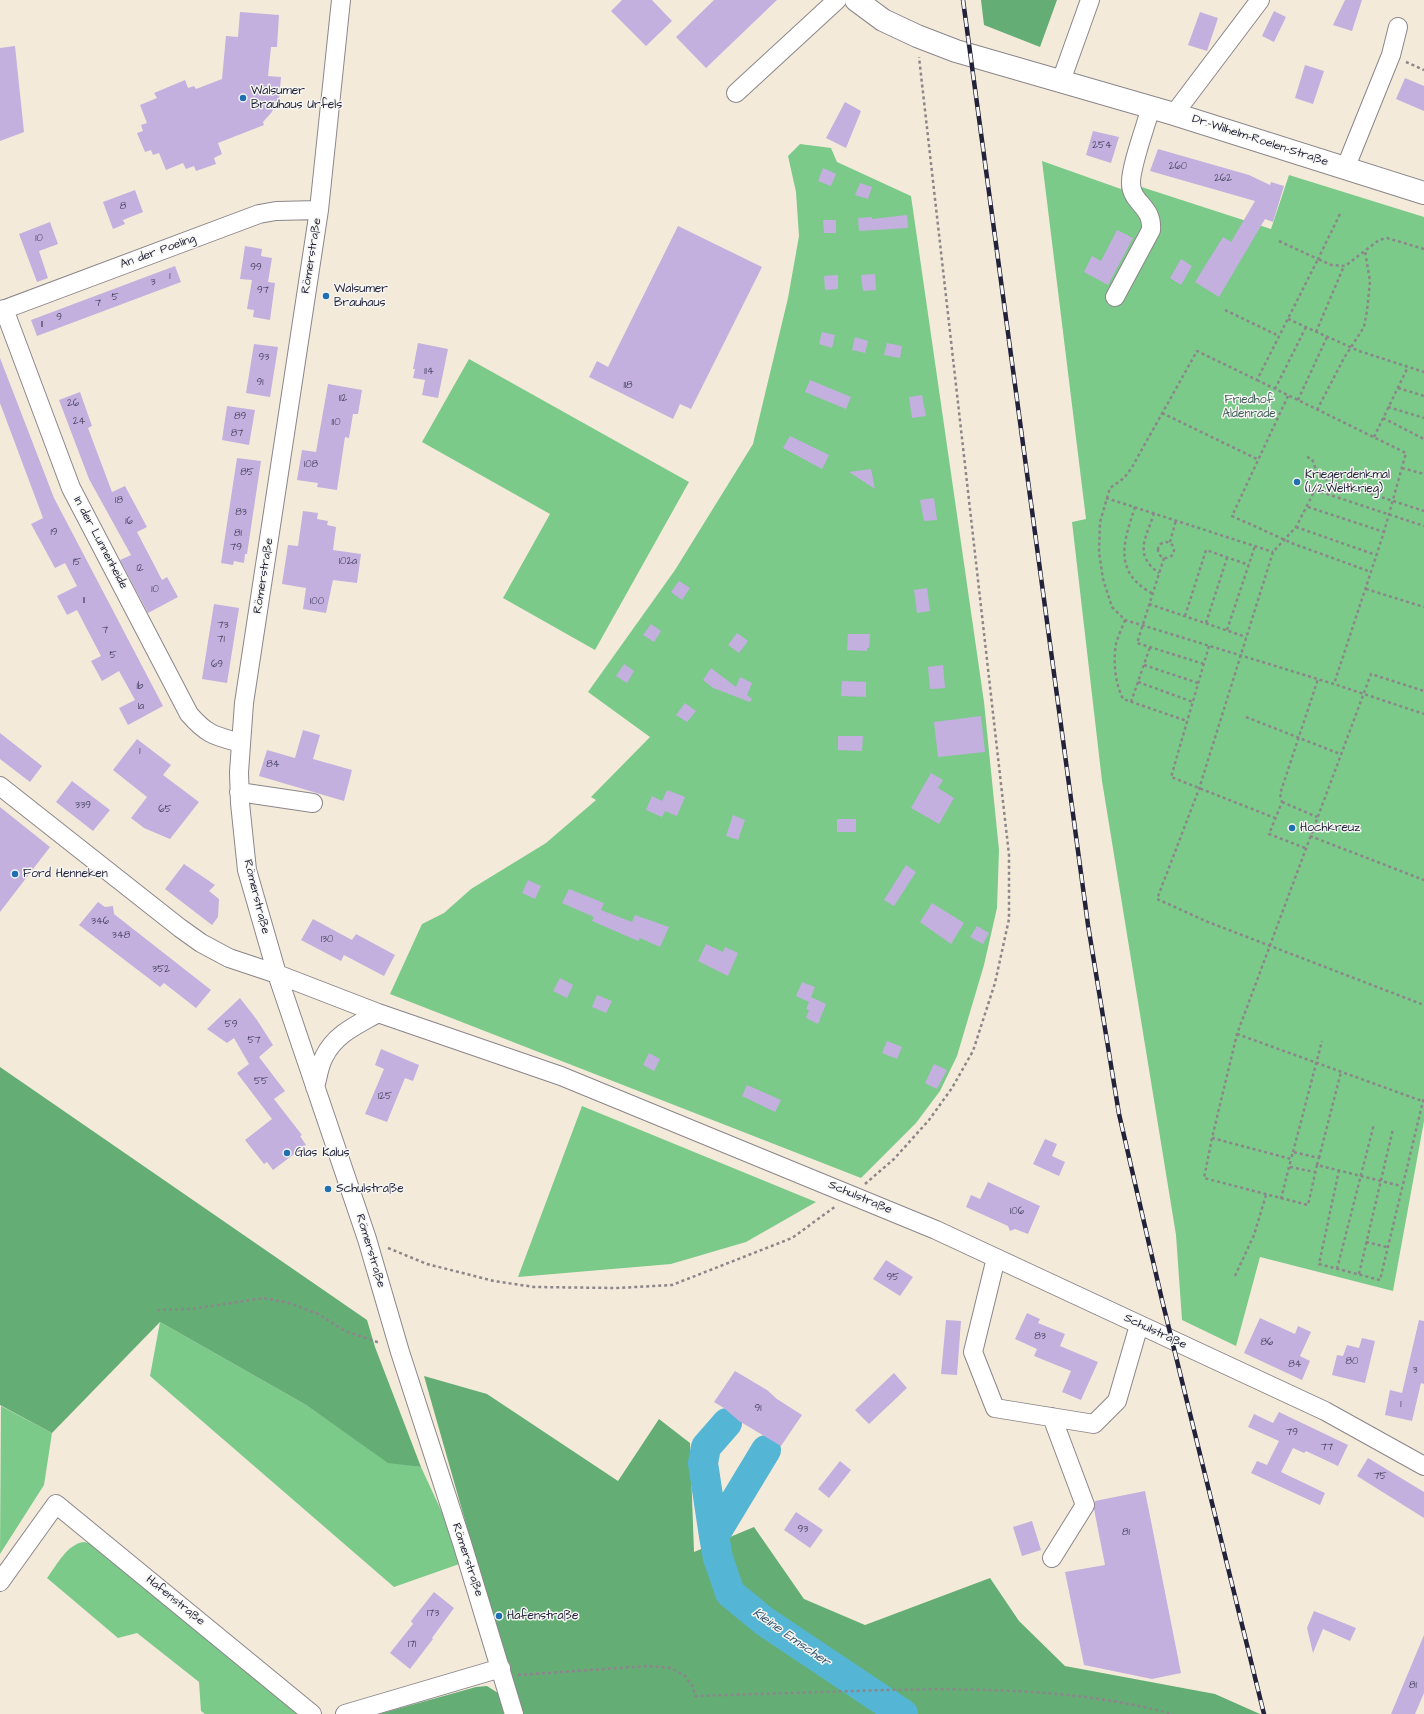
<!DOCTYPE html>
<meta charset="utf-8">
<style>
body{margin:0}
canvas{display:block;background:#f4eada}
</style>
<canvas width="1424" height="1714"></canvas>
<script>
const ctx = document.querySelector('canvas').getContext('2d');
ctx.lineJoin = 'round';
function paint(path, color) { ctx.fillStyle = color; ctx.fill(path, 'evenodd'); }
function strokePath(path, color, width, dash) { ctx.strokeStyle = color; ctx.lineWidth = width; ctx.lineCap = dash ? 'butt' : 'round'; ctx.setLineDash(dash || []); ctx.stroke(path); }
function write(font, color, halo, rows, align = 'center') {
  ctx.font = font + ' "Architects Daughter",sans-serif'; ctx.lineWidth = 3; ctx.setLineDash([]); ctx.textBaseline = 'middle'; ctx.strokeStyle = halo; ctx.fillStyle = color; for (const [text, x, y, turn = 0] of rows) {
    ctx.save(); ctx.translate(x, y); ctx.rotate((+turn || 0) * Math.PI / 180); ctx.textAlign = isNaN(turn) ? turn : align; if (halo) ctx.strokeText(text, 0, 0); ctx.fillText(text, 0, 0); ctx.restore();
  }
}
paint(new Path2D(`
 M 800,144 L 831,148 L 837,162 L 911,196 L 984,702 L 999,850 L 997,908 L 984,965 L 957,1056 L 940,1091 L 916,1123 L 861,1178 L 390,994 L 422,924 L 444,913 L 471,889 L 546,843 L 596,800 L 591,797 L 650,737 L 588,692 L 675,570 L 753,444 L 788,298 L 799,236 L 796,192 L 788,156 Z
 M 1042,161 L 1121,189 L 1123,181 L 1271,229 L 1289,175 L 1424,217 L 1424,1121 L 1393,1291 L 1260,1257 L 1236,1346 L 1182,1320 L 1176,1235 L 1102,781 L 1072,522 L 1086,519 Z
 M 469,359 L 689,482 L 595,650 L 503,598 L 550,514 L 422,442 Z
 M 582,1106 L 816,1202 L 746,1242 L 671,1264 L 518,1277 Z
 M 160,1322 L 306,1405 L 388,1462 L 421,1467 L 465,1562 L 394,1587 L 150,1376 Z
 M 1,1406 L 52,1433 L 44,1485 L 0,1554 Z
 M 84,1542 L 93,1544 L 297,1714 L 205,1714 L 201,1711 L 199,1682 L 137,1633 L 118,1638 L 47,1578 C 57,1565 67,1544 84,1542 Z`), '#7bca8a');
paint(new Path2D(`
 M 981,0 L 1057,0 L 1040,47 L 984,25 Z
 M 0,1067 L 367,1320 L 375,1347 L 421,1467 L 388,1463 L 306,1405 L 160,1322 L 52,1433 L 0,1405 Z
 M 424,1376 L 487,1394 L 618,1481 L 659,1419 L 690,1443 L 694,1552 L 754,1527 L 804,1599 L 865,1625 L 990,1578 L 1019,1621 L 1065,1666 L 1215,1694 L 1260,1714 L 520,1714 Z
 M 487,1686 L 498,1693 L 504,1714 L 379,1714 L 476,1687 Z`), '#64ae76');
strokePath(new Path2D(`
 M 727,1423 L 706,1447 L 703,1463 L 714,1536 L 718,1558 L 730,1593 L 764,1621 L 903,1714
 M 714,1536 L 766,1450`), '#55b5d4', 30);
paint(new Path2D(`
 M 622,0 L 652,0 L 672,21 L 646,46 L 611,11 Z
 M 714,0 L 777,0 L 706,68 L 676,37 Z
 M 1345,0 L 1362,0 L 1352,31 L 1333,25 Z
 M 1274,11 L 1286,17 L 1274,42 L 1262,36 Z
 M 240,12 L 279,15 L 277,47 L 271,47 L 268,76 L 281,77 L 279,100 L 271,113 L 263,122 L 264,125 L 218,143 L 222,154 L 214,158 L 216,164 L 196,171 L 194,166 L 186,169 L 183,163 L 166,170 L 159,153 L 153,155 L 151,150 L 145,152 L 137,133 L 143,131 L 141,125 L 147,123 L 140,105 L 157,98 L 154,93 L 185,80 L 188,88 L 194,86 L 196,89 L 222,79 L 226,36 L 238,37 Z
 M 1200,12 L 1218,18 L 1207,51 L 1188,45 Z
 M 15,46 L 24,132 L 0,141 L 0,48 Z
 M 1305,65 L 1324,71 L 1313,104 L 1295,98 Z
 M 1405,78 L 1424,86 L 1424,111 L 1396,99 Z
 M 845,102 L 861,111 L 846,148 L 826,138 Z
 M 1093,131 L 1119,137 L 1111,163 L 1086,155 Z
 M 1158,149 L 1249,175 L 1270,185 L 1271,182 L 1284,186 L 1273,222 L 1265,219 L 1219,297 L 1195,282 L 1223,237 L 1231,242 L 1255,201 L 1150,171 Z
 M 823,168 L 836,174 L 831,186 L 818,181 Z
 M 860,183 L 872,187 L 868,199 L 855,195 Z
 M 135,190 L 143,212 L 123,220 L 125,224 L 113,229 L 103,202 Z
 M 907,215 L 908,228 L 859,231 L 858,218 L 872,217 L 872,219 Z
 M 823,220 L 836,220 L 836,233 L 824,233 Z
 M 50,222 L 58,244 L 39,251 L 48,278 L 37,282 L 19,234 Z
 M 678,226 L 762,267 L 691,409 L 680,404 L 673,419 L 589,377 L 597,361 L 608,367 Z
 M 1117,230 L 1133,238 L 1108,285 L 1084,272 L 1092,256 L 1101,261 Z
 M 245,246 L 262,249 L 261,256 L 272,258 L 268,282 L 275,283 L 270,320 L 253,317 L 254,310 L 247,309 L 252,280 L 240,279 Z
 M 1181,259 L 1192,266 L 1181,285 L 1170,278 Z
 M 175,266 L 181,282 L 37,336 L 31,320 Z
 M 875,274 L 876,290 L 863,291 L 861,275 Z
 M 838,275 L 838,289 L 825,290 L 824,276 Z
 M 822,332 L 835,335 L 832,348 L 819,344 Z
 M 855,337 L 868,341 L 865,353 L 852,350 Z
 M 418,343 L 448,349 L 438,398 L 422,395 L 425,380 L 413,378 L 415,369 L 413,369 Z
 M 887,343 L 902,346 L 900,358 L 884,355 Z
 M 254,344 L 278,347 L 270,397 L 246,393 Z
 M 0,358 L 54,498 L 163,706 L 128,725 L 119,708 L 135,700 L 119,671 L 102,681 L 91,661 L 101,656 L 77,610 L 67,615 L 57,596 L 77,586 L 65,563 L 55,568 L 31,524 L 43,518 L 0,403 Z
 M 810,380 L 851,397 L 846,409 L 805,392 Z
 M 328,384 L 362,390 L 358,414 L 353,414 L 349,438 L 345,437 L 337,490 L 317,487 L 318,483 L 297,480 L 302,450 L 316,452 Z
 M 80,392 L 92,426 L 88,428 L 112,492 L 125,486 L 147,527 L 137,532 L 162,580 L 167,577 L 178,597 L 148,613 L 120,560 L 131,555 L 89,479 L 59,400 Z
 M 922,395 L 926,416 L 912,418 L 909,397 Z
 M 227,406 L 255,410 L 249,445 L 222,440 Z
 M 790,436 L 829,455 L 822,469 L 783,448 Z
 M 237,458 L 261,461 L 247,554 L 245,554 L 244,563 L 234,561 L 233,565 L 221,563 Z
 M 871,469 L 875,489 L 849,472 Z
 M 934,498 L 937,520 L 924,521 L 920,500 Z
 M 303,511 L 318,513 L 317,519 L 328,521 L 327,525 L 336,527 L 333,550 L 361,554 L 357,583 L 333,580 L 326,613 L 303,609 L 306,588 L 282,584 L 288,545 L 298,546 Z
 M 679,581 L 690,588 L 682,600 L 671,592 Z
 M 927,588 L 930,611 L 917,613 L 914,590 Z
 M 214,604 L 239,608 L 227,683 L 202,679 Z
 M 651,624 L 661,631 L 654,642 L 643,635 Z
 M 737,633 L 748,641 L 739,653 L 728,645 Z
 M 848,634 L 870,634 L 869,648 L 867,648 L 867,651 L 847,650 Z
 M 624,664 L 634,671 L 627,683 L 616,676 Z
 M 943,665 L 945,688 L 930,689 L 928,667 Z
 M 711,668 L 736,687 L 740,677 L 752,683 L 747,695 L 752,699 L 750,702 L 713,688 L 703,680 Z
 M 842,681 L 866,682 L 866,697 L 841,696 Z
 M 685,703 L 696,711 L 687,722 L 676,715 Z
 M 981,716 L 985,752 L 938,757 L 934,722 Z
 M 303,730 L 320,735 L 313,759 L 352,770 L 344,801 L 259,776 L 267,750 L 295,758 Z
 M 0,733 L 42,766 L 30,782 L 0,759 Z
 M 838,736 L 863,736 L 862,751 L 838,750 Z
 M 137,739 L 171,765 L 163,775 L 199,802 L 170,839 L 144,828 L 131,818 L 147,797 L 113,770 Z
 M 931,773 L 943,780 L 938,788 L 954,798 L 939,824 L 911,808 Z
 M 72,781 L 110,810 L 93,831 L 56,802 Z
 M 667,790 L 685,797 L 677,816 L 665,811 L 662,817 L 646,810 L 652,796 L 662,801 Z
 M 0,807 L 50,847 L 0,912 Z
 M 733,815 L 745,820 L 738,840 L 726,836 Z
 M 837,819 L 856,819 L 856,832 L 837,832 Z
 M 184,864 L 215,885 L 209,891 L 219,899 L 218,917 L 212,925 L 165,889 Z
 M 906,865 L 916,872 L 894,906 L 884,900 Z
 M 528,880 L 541,886 L 535,899 L 522,893 Z
 M 569,889 L 604,903 L 601,910 L 632,922 L 635,915 L 669,927 L 660,947 L 640,938 L 638,941 L 592,921 L 594,917 L 562,903 Z
 M 98,902 L 105,907 L 113,906 L 114,914 L 211,990 L 196,1008 L 164,983 L 160,987 L 79,925 Z
 M 932,903 L 964,923 L 951,944 L 920,922 Z
 M 313,919 L 352,940 L 356,934 L 395,955 L 384,976 L 344,955 L 341,961 L 301,940 Z
 M 977,926 L 989,933 L 983,944 L 970,937 Z
 M 706,944 L 723,952 L 725,947 L 738,953 L 728,976 L 698,961 Z
 M 560,978 L 573,985 L 567,998 L 553,991 Z
 M 802,982 L 815,987 L 811,997 L 826,1004 L 818,1024 L 806,1018 L 809,1010 L 806,1009 L 809,1002 L 796,996 Z
 M 597,995 L 612,1001 L 606,1013 L 592,1007 Z
 M 240,998 L 257,1020 L 273,1045 L 259,1057 L 285,1091 L 274,1099 L 302,1135 L 300,1136 L 306,1145 L 273,1170 L 267,1162 L 264,1164 L 245,1140 L 272,1119 L 237,1073 L 249,1064 L 234,1038 L 227,1043 L 207,1029 Z
 M 887,1041 L 902,1047 L 897,1059 L 882,1053 Z
 M 381,1049 L 419,1065 L 413,1081 L 405,1078 L 387,1122 L 365,1114 L 384,1069 L 375,1065 Z
 M 649,1053 L 660,1059 L 654,1071 L 643,1065 Z
 M 934,1064 L 947,1070 L 937,1089 L 925,1083 Z
 M 747,1085 L 781,1100 L 775,1112 L 742,1096 Z
 M 1045,1139 L 1057,1144 L 1052,1156 L 1065,1162 L 1059,1176 L 1033,1164 Z
 M 988,1182 L 1040,1206 L 1028,1234 L 1015,1229 L 1010,1231 L 1008,1226 L 966,1207 L 971,1195 L 980,1199 Z
 M 886,1260 L 913,1277 L 900,1296 L 873,1279 Z
 M 1027,1313 L 1040,1319 L 1038,1323 L 1065,1334 L 1060,1346 L 1098,1362 L 1081,1400 L 1062,1392 L 1071,1371 L 1034,1356 L 1037,1349 L 1015,1339 Z
 M 1260,1318 L 1295,1334 L 1298,1326 L 1311,1332 L 1300,1356 L 1310,1361 L 1302,1380 L 1244,1353 Z
 M 946,1320 L 961,1321 L 957,1375 L 941,1374 Z
 M 1419,1320 L 1424,1321 L 1424,1384 L 1421,1383 L 1412,1421 L 1385,1415 L 1390,1390 L 1402,1393 Z
 M 1362,1338 L 1375,1341 L 1365,1383 L 1332,1375 L 1337,1355 L 1343,1356 L 1347,1345 L 1359,1348 Z
 M 735,1371 L 767,1390 L 777,1399 L 802,1415 L 781,1446 L 739,1421 L 724,1408 L 714,1402 Z
 M 894,1373 L 907,1388 L 869,1424 L 855,1410 Z
 M 1279,1412 L 1348,1445 L 1338,1466 L 1306,1451 L 1304,1453 L 1293,1448 L 1281,1472 L 1325,1493 L 1320,1505 L 1251,1473 L 1257,1461 L 1267,1465 L 1279,1441 L 1248,1427 L 1254,1414 L 1273,1423 Z
 M 1368,1458 L 1424,1492 L 1424,1518 L 1357,1476 Z
 M 840,1461 L 851,1470 L 829,1498 L 818,1489 Z
 M 1145,1491 L 1181,1673 L 1152,1679 L 1084,1665 L 1065,1572 L 1105,1565 L 1094,1509 L 1095,1501 Z
 M 796,1512 L 823,1530 L 810,1548 L 784,1530 Z
 M 1032,1521 L 1041,1550 L 1022,1556 L 1013,1527 Z
 M 434,1592 L 454,1608 L 432,1638 L 433,1639 L 410,1669 L 390,1653 L 413,1624 L 411,1621 Z
 M 1314,1611 L 1356,1628 L 1350,1641 L 1323,1629 L 1313,1653 L 1307,1628 Z
 M 1424,1635 L 1424,1693 L 1415,1714 L 1391,1714 Z`), '#c3b0de');
const minor = new Path2D(`
 M 341,0 L 319,210 L 244,703 L 239,772 L 240,803 L 247,870 L 277,974 L 367,1239 L 400,1352 L 462,1543 L 514,1714
 M 1061,81 L 1090,0
 M 736,93 L 837,0
 M 1174,114 L 1260,0
 M 1345,169 L 1391,55 L 1398,27
 M 1115,297 L 1151,230 C 1153,206 1132,204 1131,184 C 1130,168 1146,125 1151,107
 M 4,309 L 71,488 L 189,714 C 207,735 215,736 241,743
 M 0,311 L 259,214 L 276,211 L 319,210
 M 0,786 L 180,928 L 201,943 L 229,958 L 277,974 L 378,1013 L 561,1076 L 936,1230 L 1325,1411 L 1424,1466
 M 239,792 L 313,803
 M 315,1087 C 318,1077 319,1066 324,1057 C 335,1034 357,1025 378,1013
 M 996,1258 L 973,1352 L 995,1408 L 1094,1424 L 1117,1401 L 1139,1325
 M 1052,1417 L 1085,1505 L 1052,1558
 M 0,1582 L 56,1504 L 312,1714
 M 345,1714 L 501,1668`);
const major = new Path2D(`
 M 856,0 L 883,20 L 917,36 L 956,51 L 1174,114 L 1424,193`);
strokePath(minor, '#8b868a', 20);
strokePath(major, '#8b868a', 24);
strokePath(new Path2D(`
 M 1406,62 L 1424,70
 M 1279,241 L 1318,259 L 1341,212
 M 1424,249 L 1387,238 L 1379,240 L 1345,266 L 1331,265 L 1318,259 L 1257,380 L 1197,351 L 1131,469 L 1124,478 L 1110,488 L 1100,522 L 1099,552 L 1103,579 L 1112,607 L 1125,620 L 1334,684 L 1424,714
 M 1225,310 L 1279,336
 M 1288,319 L 1359,351 L 1424,372
 M 1316,332 L 1344,266
 M 1257,380 L 1406,453 L 1384,532 L 1334,684
 M 1398,388 L 1424,396
 M 1275,389 L 1306,327
 M 1288,396 L 1232,516 L 1294,544 L 1371,572
 M 1298,400 L 1327,337
 M 1388,407 L 1424,418
 M 1317,410 L 1344,358 L 1364,327 L 1367,311 L 1370,281 L 1365,251
 M 1162,413 L 1257,459
 M 1383,418 L 1424,439
 M 1374,437 L 1408,367
 M 1307,457 L 1312,459 L 1319,477 L 1315,490 L 1296,527 L 1273,552 L 1199,789 L 1157,899 L 1208,922 L 1424,1005
 M 1402,468 L 1424,474
 M 1319,477 L 1424,511
 M 1315,490 L 1424,526
 M 1106,498 L 1273,552
 M 1135,507 C 1123,543 1113,572 1153,594
 M 1308,507 L 1384,532
 M 1154,513 C 1146,539 1133,554 1159,573
 M 1296,527 L 1376,555
 M1158 550a8 8 0 1 1 16 0a8 8 0 1 1-16 0Z
 M 1170,542 L 1176,520
 M 1164,558 L 1137,643 L 1204,664
 M 1366,589 L 1424,607
 M 1149,604 L 1246,637
 M 1185,616 L 1206,550 L 1249,565
 M 1125,620 C 1122,628 1118,636 1116,644 C 1113,661 1115,683 1123,699 L 1187,721
 M 1206,623 L 1227,558
 M 1227,630 L 1255,546
 M 1209,646 L 1171,777 L 1275,818
 M 1144,665 L 1198,683
 M 1138,682 L 1193,702
 M 1131,702 L 1150,647
 M 1246,717 L 1340,754
 M 1282,802 L 1317,817
 M 1310,836 L 1424,880
 M 1305,848 L 1269,834 L 1282,802 L 1280,794 L 1318,679
 M 1237,1034 L 1422,1101
 M 1212,1138 L 1291,1159 L 1293,1152 L 1319,1158 L 1317,1165 L 1401,1186
 M 1293,1152 L 1322,1041
 M 1319,1158 L 1341,1072
 M 1317,1165 L 1308,1205 L 1204,1178 L 1212,1138 L 1237,1034 L 1371,674 L 1424,691
 M 1290,1167 L 1315,1172
 M 1339,1170 L 1319,1264 L 1380,1280 L 1424,1097
 M 865,1184 L 894,1159 L 929,1120 L 952,1088 L 973,1051 L 995,983 L 1009,919 L 1009,855 L 919,57
 M 1281,1199 L 1291,1159
 M 1366,1242 L 1387,1247
 M 388,1248 L 427,1264 L 494,1281 L 534,1287 L 617,1288 L 672,1285 L 792,1238 L 836,1206
 M 1337,1269 L 1374,1124
 M 1359,1274 L 1393,1129
 M 1235,1276 L 1254,1235 L 1266,1195
 M 157,1310 L 192,1309 L 264,1298 L 289,1303 L 318,1314 L 345,1331 L 380,1343
 M 518,1675 L 648,1666 L 671,1668 L 685,1676 L 693,1687 L 695,1696 C 758,1694 822,1692 885,1690 C 982,1688 1079,1689 1173,1714`), '#8b868a', 2.5, [3, 3]);
strokePath(minor, '#fff', 18);
strokePath(major, '#fff', 22);
const rail = new Path2D(`
 M 963,0 L 1088,925 L 1119,1114 L 1162,1300 L 1264,1714`);
strokePath(rail, '#22223b', 4.5);
strokePath(rail, '#f6f6f2', 3, [9]);
for (const [x, y, r, color] of [
 [243,98,4,"#1f6fb2"],
 [326,296,4,"#1f6fb2"],
 [1297,482,4,"#1f6fb2"],
 [1292,828,4,"#1f6fb2"],
 [15,874,4,"#1f6fb2"],
 [287,1153,4,"#1f6fb2"],
 [328,1189,4,"#1f6fb2"],
 [499,1616,4,"#1f6fb2"]
]) { const dot = new Path2D(); dot.arc(x, y, r, 0, 2 * Math.PI); ctx.fillStyle = color; ctx.fill(dot); strokePath(dot, '#f6f6f2', 1.5); }
write('10px', '#4a4664', null, [
 ["254",1102,146],
 ["260",1178,167],
 ["262",1223,179],
 ["8",123,207],
 ["10",39,239],
 ["99",256,268],
 ["1",170,277],
 ["3",153,283],
 ["97",263,291],
 ["5",115,298],
 ["7",98,304],
 ["9",59,318],
 ["11",42,325],
 ["93",264,358],
 ["114",429,372],
 ["91",260,383],
 ["118",628,386],
 ["112",343,399],
 ["26",73,404],
 ["89",240,417],
 ["24",79,422],
 ["110",336,423],
 ["87",237,434],
 ["108",311,465],
 ["85",247,473],
 ["18",119,501],
 ["83",241,513],
 ["16",129,522],
 ["19",54,533],
 ["81",238,534],
 ["79",236,548],
 ["102a",348,562],
 ["15",77,563],
 ["12",140,569],
 ["10",155,590],
 ["11",84,601],
 ["100",317,602],
 ["73",223,626],
 ["7",105,631],
 ["71",221,640],
 ["5",113,656],
 ["69",217,665],
 ["1b",140,687],
 ["1a",141,707],
 ["1",140,752],
 ["84",273,765],
 ["339",83,806],
 ["65",165,810],
 ["346",100,922],
 ["348",121,936],
 ["130",327,940],
 ["352",161,970],
 ["59",231,1025],
 ["57",254,1041],
 ["55",261,1082],
 ["125",385,1097],
 ["106",1017,1212],
 ["95",893,1278],
 ["83",1040,1337],
 ["86",1267,1343],
 ["80",1352,1362],
 ["84",1295,1365],
 ["3",1415,1371],
 ["1",1401,1405],
 ["91",758,1409],
 ["79",1292,1433],
 ["77",1327,1448],
 ["75",1380,1477],
 ["93",803,1530],
 ["81",1126,1533],
 ["173",433,1614],
 ["171",412,1645],
 ["81",1413,1686]
]);
write('12px', '#22223b', '#f6f6f2', [
 ["Walsumer",251,91],
 ["Brauhaus Urfels",251,105],
 ["Walsumer",334,289],
 ["Brauhaus",334,303],
 ["Kriegerdenkmal",1305,475],
 ["(1./2.Weltkrieg)",1305,489],
 ["Hochkreuz",1300,828],
 ["Ford Henneken",23,874],
 ["Glas Kalus",295,1153],
 ["Schulstraße",336,1189],
 ["Hafenstraße",507,1616]
], 'left');
write('12px', '#22223b', '#f6f6f2', [
 ["Dr.-Wilhelm-Roelen-Straße",1260,141,18],
 ["An der Poeling",158,252,-20],
 ["Römerstraße",312,256,-81],
 ["In der Lunnenheide",100,543,62],
 ["Römerstraße",264,576,-81],
 ["Römerstraße",256,897,76],
 ["Schulstraße",860,1198,23],
 ["Römerstraße",370,1251,73],
 ["Schulstraße",1155,1332,25],
 ["Römerstraße",467,1560,72],
 ["Hafenstraße",175,1601,39]
]);
write('12px', '#415d57', '#f6f6f2', [
 ["Friedhof",1249,400],
 ["Aldenrade",1249,414]
]);
write('italic 13px', '#345571', '#f6f6f2', [
 ["Kleine Emscher",791,1638,35]
]);
</script>
